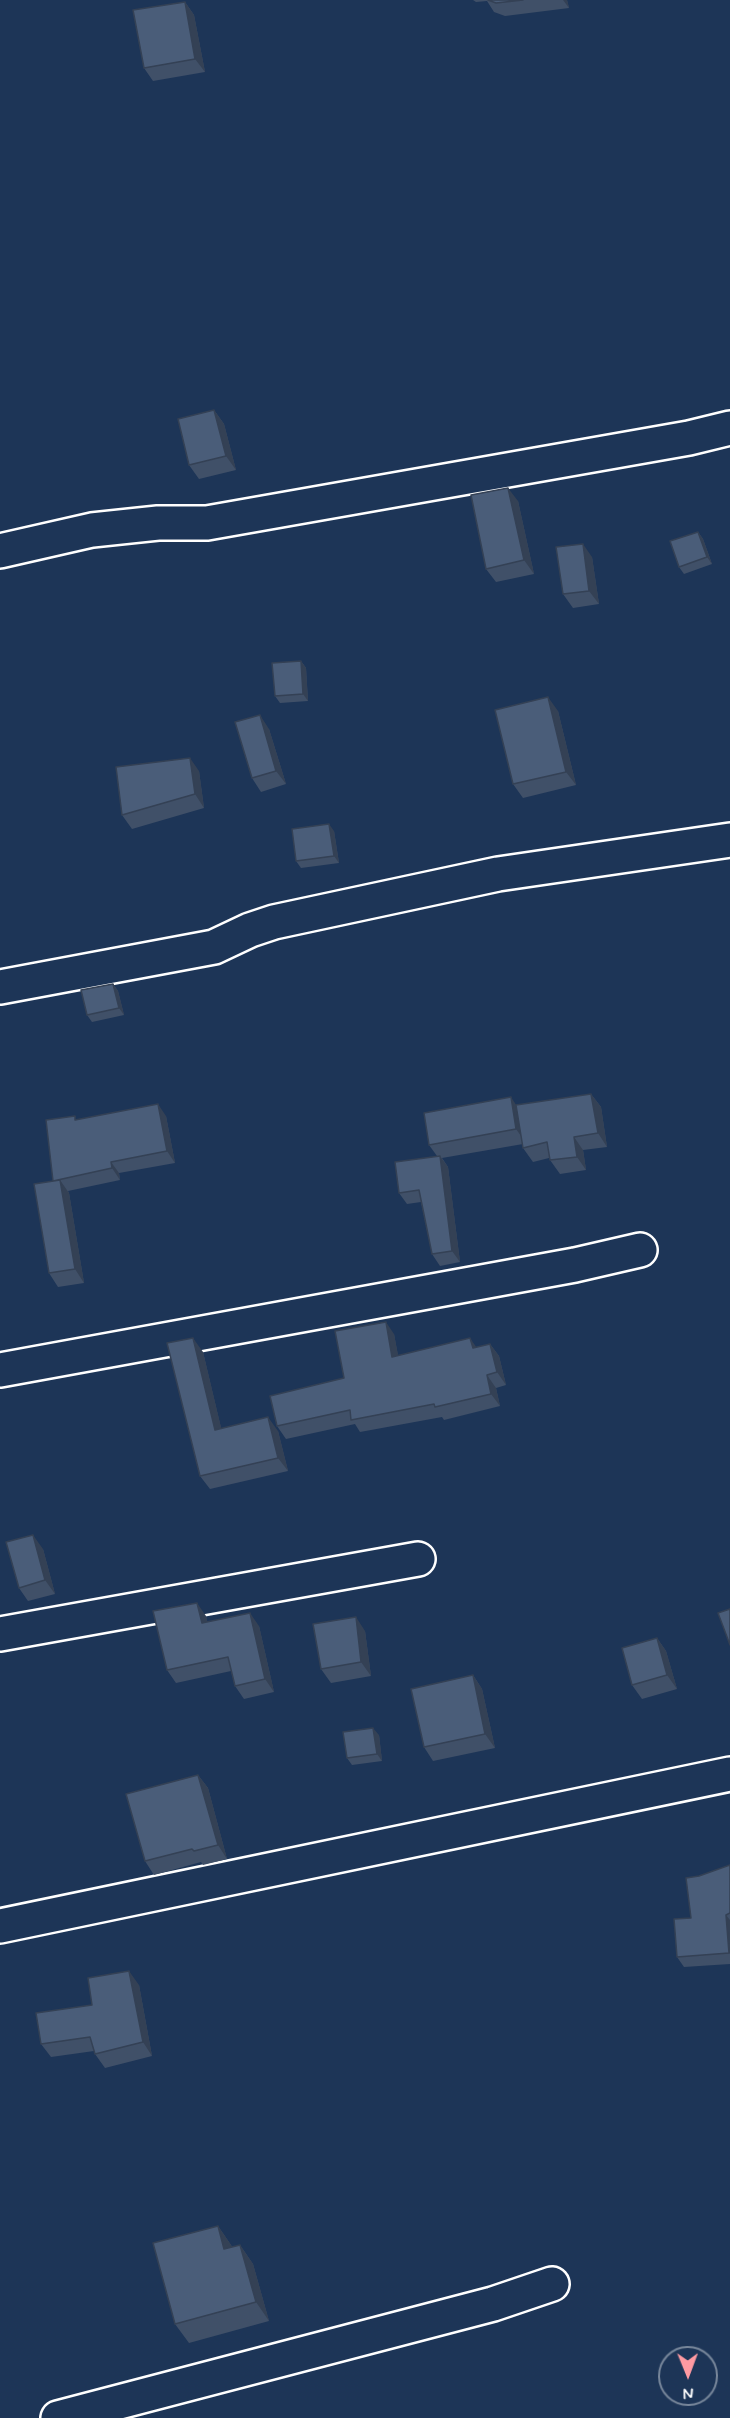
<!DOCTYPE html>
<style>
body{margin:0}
#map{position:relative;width:730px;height:2418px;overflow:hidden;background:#1d3557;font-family:Mynerve,sans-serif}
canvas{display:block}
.north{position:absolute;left:658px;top:2346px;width:60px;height:60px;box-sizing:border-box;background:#1d3557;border:2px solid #77869a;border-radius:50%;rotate:179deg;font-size:16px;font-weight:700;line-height:24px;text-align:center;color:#fff}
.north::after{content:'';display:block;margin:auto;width:21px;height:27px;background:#ff9aa2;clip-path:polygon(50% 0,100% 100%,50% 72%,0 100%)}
</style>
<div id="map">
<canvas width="730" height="2418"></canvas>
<div class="north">N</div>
</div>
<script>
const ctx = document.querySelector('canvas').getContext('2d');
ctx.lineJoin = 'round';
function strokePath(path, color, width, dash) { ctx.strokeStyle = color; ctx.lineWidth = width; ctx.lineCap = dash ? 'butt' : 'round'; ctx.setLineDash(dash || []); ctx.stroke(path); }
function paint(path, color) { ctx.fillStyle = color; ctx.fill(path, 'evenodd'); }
const street = new Path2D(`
 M 0,551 L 92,530 L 158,523 L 207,523 L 689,438 L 730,428
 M 0,987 L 214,947 L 250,930 L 274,922 L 498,874 L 730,840
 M 0,1370 L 575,1265 L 640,1250
 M 0,1634 L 418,1559
 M 0,1926 L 730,1774
 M 58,2418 L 493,2304 L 552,2284`);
strokePath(street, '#fff', 38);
strokePath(street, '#1d3557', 33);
paint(new Path2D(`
 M 473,0 L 567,0 L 569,8 L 505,16 L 494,12 L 487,1 L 476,2 Z
 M 185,2 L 194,15 L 205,72 L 153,81 L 144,68 Z
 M 214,410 L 224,424 L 236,470 L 199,479 L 189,465 Z
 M 518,501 L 534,574 L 496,582 L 486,569 Z
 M 698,532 L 703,539 L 712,564 L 684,574 L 679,567 Z
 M 592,557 L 599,604 L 573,608 L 563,594 Z
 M 301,661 L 306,668 L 308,701 L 280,703 L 275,696 Z
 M 558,711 L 576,785 L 523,798 L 513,784 Z
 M 269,729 L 286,784 L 261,792 L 252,778 Z
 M 199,771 L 204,808 L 132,829 L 122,815 Z
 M 334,831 L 339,863 L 301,868 L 296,861 Z
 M 113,984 L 118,991 L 124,1015 L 92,1022 L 87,1015 Z
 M 591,1094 L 601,1107 L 607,1147 L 583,1150 L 586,1170 L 560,1174 L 550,1160 L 549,1158 L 533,1162 L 523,1148 L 523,1144 L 442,1158 L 448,1167 L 460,1262 L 440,1266 L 432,1254 L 421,1202 L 407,1204 L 399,1193 L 437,1156 L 429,1145 L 516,1105 Z
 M 166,1116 L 175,1163 L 119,1173 L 120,1180 L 68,1191 L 69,1193 L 84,1283 L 58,1287 L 49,1273 L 53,1181 L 77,1120 Z
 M 394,1334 L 398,1356 L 477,1347 L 490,1344 L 499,1356 L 506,1385 L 496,1388 L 500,1406 L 444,1420 L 442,1417 L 360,1432 L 355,1424 L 286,1439 L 277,1426 L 344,1378 Z
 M 203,1352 L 221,1428 L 278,1431 L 288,1471 L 210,1489 L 200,1476 Z
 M 43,1549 L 55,1594 L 28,1601 L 19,1588 Z
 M 206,1616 L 207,1622 L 259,1626 L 274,1692 L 244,1699 L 235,1686 L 231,1671 L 176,1683 L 167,1670 Z
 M 365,1631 L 371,1676 L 331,1683 L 321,1669 Z
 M 657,1638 L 666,1651 L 677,1689 L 642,1699 L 632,1685 Z
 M 473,1675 L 482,1689 L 495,1748 L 433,1761 L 424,1747 Z
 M 379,1735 L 382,1761 L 352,1765 L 347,1758 Z
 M 198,1775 L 208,1788 L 227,1859 L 203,1865 L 201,1862 L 154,1875 L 145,1861 Z
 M 730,1865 L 730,1964 L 684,1967 L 677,1957 L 691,1918 L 699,1876 Z
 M 139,1985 L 152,2056 L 105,2068 L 95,2054 L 94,2051 L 51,2057 L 41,2044 L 92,2005 Z
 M 218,2226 L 231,2245 L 232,2247 L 240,2245 L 253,2264 L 269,2321 L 189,2343 L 175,2324 Z`), '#405068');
paint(new Path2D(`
 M 563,0 L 567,0 L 569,8 Z
 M 185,2 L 194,15 L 205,72 L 195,59 Z
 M 214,410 L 224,424 L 236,470 L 226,456 Z
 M 508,488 L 518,501 L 534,574 L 524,560 Z
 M 698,532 L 703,539 L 712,564 L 707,557 Z
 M 583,544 L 592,557 L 599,604 L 589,591 Z
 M 301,661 L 306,668 L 308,701 L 303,694 Z
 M 548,697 L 558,711 L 576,785 L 566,772 Z
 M 260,715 L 269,729 L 286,784 L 276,771 Z
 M 190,758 L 199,771 L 204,808 L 195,794 Z
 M 329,824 L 334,831 L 339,863 L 334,856 Z
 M 113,984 L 118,991 L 124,1015 L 119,1008 Z
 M 591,1094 L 601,1107 L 607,1147 L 598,1133 Z
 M 511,1097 L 520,1111 L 526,1143 L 516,1129 Z
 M 158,1104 L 166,1116 L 175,1163 L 167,1151 Z
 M 574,1137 L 583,1150 L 586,1170 L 577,1157 Z
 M 440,1156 L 448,1167 L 460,1262 L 452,1251 Z
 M 111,1162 L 119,1173 L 120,1180 L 112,1168 Z
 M 60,1180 L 69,1193 L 84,1283 L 75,1269 Z
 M 386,1322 L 394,1334 L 401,1370 L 392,1357 Z
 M 193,1338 L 203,1352 L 225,1444 L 215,1430 Z
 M 470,1338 L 479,1351 L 473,1348 Z
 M 490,1344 L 499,1356 L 506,1385 L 497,1372 Z
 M 487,1375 L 496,1388 L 500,1406 L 491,1394 Z
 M 268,1417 L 278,1431 L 288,1471 L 278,1458 Z
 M 33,1535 L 43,1549 L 55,1594 L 45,1580 Z
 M 197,1603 L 206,1616 L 211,1636 L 202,1623 Z
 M 250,1613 L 259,1626 L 274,1692 L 265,1679 Z
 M 356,1617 L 365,1631 L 371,1676 L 361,1662 Z
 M 657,1638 L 666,1651 L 677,1689 L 667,1675 Z
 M 473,1675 L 482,1689 L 495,1748 L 485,1734 Z
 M 373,1728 L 379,1735 L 382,1761 L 377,1754 Z
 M 198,1775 L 208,1788 L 227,1859 L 218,1845 Z
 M 726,1915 L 730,1920 L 730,1954 L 729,1953 Z
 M 129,1971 L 139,1985 L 152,2056 L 143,2042 Z
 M 218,2226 L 231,2245 L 238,2269 L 224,2249 Z
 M 240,2245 L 253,2264 L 269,2321 L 256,2302 Z`), '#344155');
const building = new Path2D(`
 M 488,0 L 523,0 L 496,3 Z
 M 185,2 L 195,59 L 144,68 L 133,10 Z
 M 214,410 L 226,456 L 189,465 L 178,419 Z
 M 508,488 L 524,560 L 486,569 L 471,495 Z
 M 698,532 L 707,557 L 679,567 L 670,541 Z
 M 583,544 L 589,591 L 563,594 L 556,547 Z
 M 301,661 L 303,694 L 275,696 L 272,663 Z
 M 548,697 L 566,772 L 513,784 L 495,710 Z
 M 260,715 L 276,771 L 252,778 L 235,722 Z
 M 190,758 L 195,794 L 122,815 L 116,767 Z
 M 329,824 L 334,856 L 296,861 L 292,829 Z
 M 113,984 L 119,1008 L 87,1015 L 81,990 Z
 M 591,1094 L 598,1133 L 574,1137 L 577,1157 L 550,1160 L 547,1142 L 523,1148 L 516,1105 Z
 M 511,1097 L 516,1129 L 429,1145 L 424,1113 Z
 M 158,1104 L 167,1151 L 111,1162 L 112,1168 L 53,1181 L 46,1120 L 75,1116 L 75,1120 Z
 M 440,1156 L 452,1251 L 432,1254 L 419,1190 L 399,1193 L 395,1162 Z
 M 60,1180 L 75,1269 L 49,1273 L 34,1184 Z
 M 386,1322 L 392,1357 L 470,1338 L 473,1348 L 490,1344 L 497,1372 L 487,1375 L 491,1394 L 435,1407 L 434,1404 L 351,1420 L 350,1410 L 277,1426 L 270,1396 L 344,1378 L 335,1331 Z
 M 193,1338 L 215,1430 L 268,1417 L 278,1458 L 200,1476 L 167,1343 Z
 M 33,1535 L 45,1580 L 19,1588 L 6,1542 Z
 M 197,1603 L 202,1623 L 250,1613 L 265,1679 L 235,1686 L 228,1657 L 167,1670 L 153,1611 Z
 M 730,1609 L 730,1645 L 718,1613 Z
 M 356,1617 L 361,1662 L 321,1669 L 313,1624 Z
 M 657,1638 L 667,1675 L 632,1685 L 622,1648 Z
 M 473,1675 L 485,1734 L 424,1747 L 411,1689 Z
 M 373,1728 L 377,1754 L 347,1758 L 343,1732 Z
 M 198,1775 L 218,1845 L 194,1851 L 192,1849 L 145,1861 L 126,1794 Z
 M 730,1865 L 730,1913 L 726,1915 L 729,1953 L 677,1957 L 674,1919 L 691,1918 L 686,1878 L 699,1876 Z
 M 129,1971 L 143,2042 L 95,2054 L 90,2037 L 41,2044 L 36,2013 L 92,2005 L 88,1978 Z
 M 218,2226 L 224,2249 L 240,2245 L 256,2302 L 175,2324 L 153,2243 Z`);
paint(building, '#4a5d79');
strokePath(building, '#344155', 1.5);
</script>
